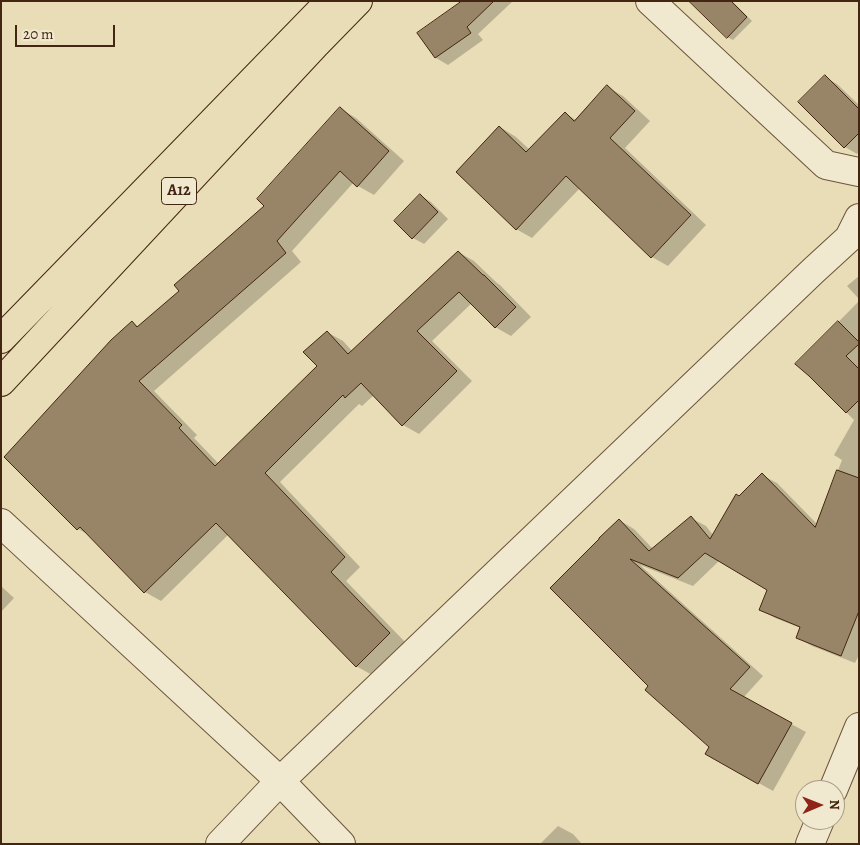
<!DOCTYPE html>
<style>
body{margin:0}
#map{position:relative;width:860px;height:845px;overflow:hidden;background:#e8ddb6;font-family:Alegreya,serif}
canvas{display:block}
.frame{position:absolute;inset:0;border:2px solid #422611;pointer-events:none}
.north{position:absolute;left:795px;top:780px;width:50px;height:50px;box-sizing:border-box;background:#f0e9d0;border:1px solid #aa9b84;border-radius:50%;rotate:89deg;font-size:14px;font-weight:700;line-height:20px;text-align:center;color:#422611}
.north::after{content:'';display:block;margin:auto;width:18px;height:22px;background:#8f2418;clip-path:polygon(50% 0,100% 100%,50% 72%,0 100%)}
.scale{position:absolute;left:15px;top:25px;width:100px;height:22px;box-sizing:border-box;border:2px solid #422611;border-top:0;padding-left:6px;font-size:15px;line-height:18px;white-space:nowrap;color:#422611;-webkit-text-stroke:4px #f0e9d0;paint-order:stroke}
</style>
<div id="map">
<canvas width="860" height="845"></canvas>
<div class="frame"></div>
<div class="north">N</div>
<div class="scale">20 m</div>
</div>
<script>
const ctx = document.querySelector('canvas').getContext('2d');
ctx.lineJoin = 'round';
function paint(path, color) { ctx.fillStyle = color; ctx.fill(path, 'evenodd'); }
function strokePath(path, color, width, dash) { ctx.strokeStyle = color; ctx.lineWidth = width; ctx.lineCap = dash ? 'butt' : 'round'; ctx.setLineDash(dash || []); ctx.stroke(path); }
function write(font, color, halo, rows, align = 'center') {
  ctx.font = font + ' Alegreya,serif'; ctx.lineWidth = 4.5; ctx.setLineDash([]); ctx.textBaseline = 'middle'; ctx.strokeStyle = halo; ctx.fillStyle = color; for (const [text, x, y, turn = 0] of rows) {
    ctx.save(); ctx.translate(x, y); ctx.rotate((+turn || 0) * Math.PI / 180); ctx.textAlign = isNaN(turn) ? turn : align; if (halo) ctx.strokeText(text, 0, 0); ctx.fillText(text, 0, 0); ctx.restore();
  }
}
paint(new Path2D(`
 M 464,1 L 513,1 L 478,34 L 483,40 L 448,65 L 436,58 L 418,33 Z
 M 706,1 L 732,1 L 752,21 L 733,40 L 727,37 Z
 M 825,77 L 837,84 L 859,105 L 859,152 L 857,154 L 845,147 L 800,102 Z
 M 607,87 L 623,96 L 650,121 L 625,148 L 706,225 L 668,266 L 652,257 L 580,188 L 532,238 L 516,229 L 500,127 L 516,137 L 530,150 L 565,113 L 576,120 Z
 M 341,109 L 356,118 L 404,161 L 374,195 L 358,186 L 354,182 L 292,251 L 301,262 L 154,391 L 197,435 L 194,438 L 219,464 L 318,366 L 327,332 L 343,341 L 353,352 L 458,252 L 474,261 L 497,283 L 500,285 L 531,317 L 511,336 L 495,327 L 472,303 L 432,341 L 472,381 L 419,434 L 403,425 L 374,395 L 362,406 L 359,404 L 280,482 L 360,567 L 346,581 L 405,642 L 372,675 L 356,666 L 229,534 L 161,601 L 145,592 L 93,537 L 78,529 L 133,323 L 139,327 L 181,291 L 266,206 Z
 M 420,195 L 431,202 L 448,219 L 424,244 L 413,238 Z
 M 859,276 L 859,299 L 847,286 Z
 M 859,301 L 859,655 L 855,663 L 812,646 L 798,638 L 801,628 L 775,618 L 761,610 L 769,589 L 720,560 L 693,586 L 640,565 L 763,676 L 743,698 L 806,732 L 773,791 L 707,754 L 711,747 L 650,686 L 619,520 L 634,529 L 653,549 L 691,518 L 706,526 L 713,535 L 739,497 L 762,475 L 777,483 L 817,524 L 842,460 L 834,455 L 854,420 L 809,375 L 797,364 Z
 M 1,586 L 14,598 L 1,612 Z
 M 558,826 L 573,834 L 582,844 L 540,844 Z`), '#0003');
const building = new Path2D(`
 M 462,1 L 494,1 L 467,27 L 471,33 L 435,58 L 417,33 Z
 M 689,1 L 731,1 L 747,17 L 727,38 Z
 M 825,75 L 859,109 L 859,133 L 844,148 L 798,102 Z
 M 607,85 L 635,111 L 610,138 L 691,215 L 651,258 L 566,176 L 516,230 L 456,172 L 499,126 L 526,152 L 565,112 L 574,121 Z
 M 340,107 L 389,151 L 357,187 L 340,171 L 277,241 L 286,253 L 139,381 L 182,425 L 179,428 L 215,466 L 317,366 L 303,352 L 327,331 L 348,354 L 458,251 L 483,275 L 484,275 L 516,307 L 495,328 L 459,292 L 417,331 L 457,371 L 402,426 L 361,383 L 345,398 L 343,395 L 265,473 L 345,557 L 331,572 L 390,633 L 356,667 L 216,523 L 144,593 L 80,527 L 77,530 L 4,457 L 111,340 L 132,321 L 137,327 L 179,291 L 174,285 L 264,206 L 257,199 Z
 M 420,194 L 438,212 L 412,239 L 394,221 Z
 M 838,321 L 859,342 L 859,344 L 846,356 L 859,369 L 859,400 L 846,413 L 809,376 L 795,364 Z
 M 837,470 L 859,478 L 859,611 L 841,656 L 796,638 L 800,627 L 759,610 L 767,590 L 705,553 L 678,578 L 630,559 L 750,667 L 730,689 L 792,723 L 758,784 L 705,754 L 709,747 L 645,690 L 648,686 L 550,588 L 599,539 L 599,538 L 619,519 L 649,551 L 691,516 L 710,539 L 736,494 L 739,496 L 762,473 L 815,527 Z`);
paint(building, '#988567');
strokePath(building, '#422611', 1);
const minor = new Path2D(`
 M 650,1 L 826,165 L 859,172
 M 1,523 L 280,781 L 341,844
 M 833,790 L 859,727
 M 220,844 L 280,781 L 813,271 L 849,238 L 859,218
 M 810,844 L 820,820`);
const primary = new Path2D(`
 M 1,339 L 330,1
 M 1,382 L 316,44 L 358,1`);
strokePath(minor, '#6c543a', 30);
strokePath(primary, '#422611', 30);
strokePath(minor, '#f0e9d0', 28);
strokePath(primary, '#e8ddb6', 28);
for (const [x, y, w] of [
 [179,191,35]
]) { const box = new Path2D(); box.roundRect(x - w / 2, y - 13.5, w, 27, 4); ctx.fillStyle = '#f0e9d0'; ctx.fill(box); strokePath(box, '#422611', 1); }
write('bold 16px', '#422611', null, [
 ["A12",179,191]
]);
</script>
